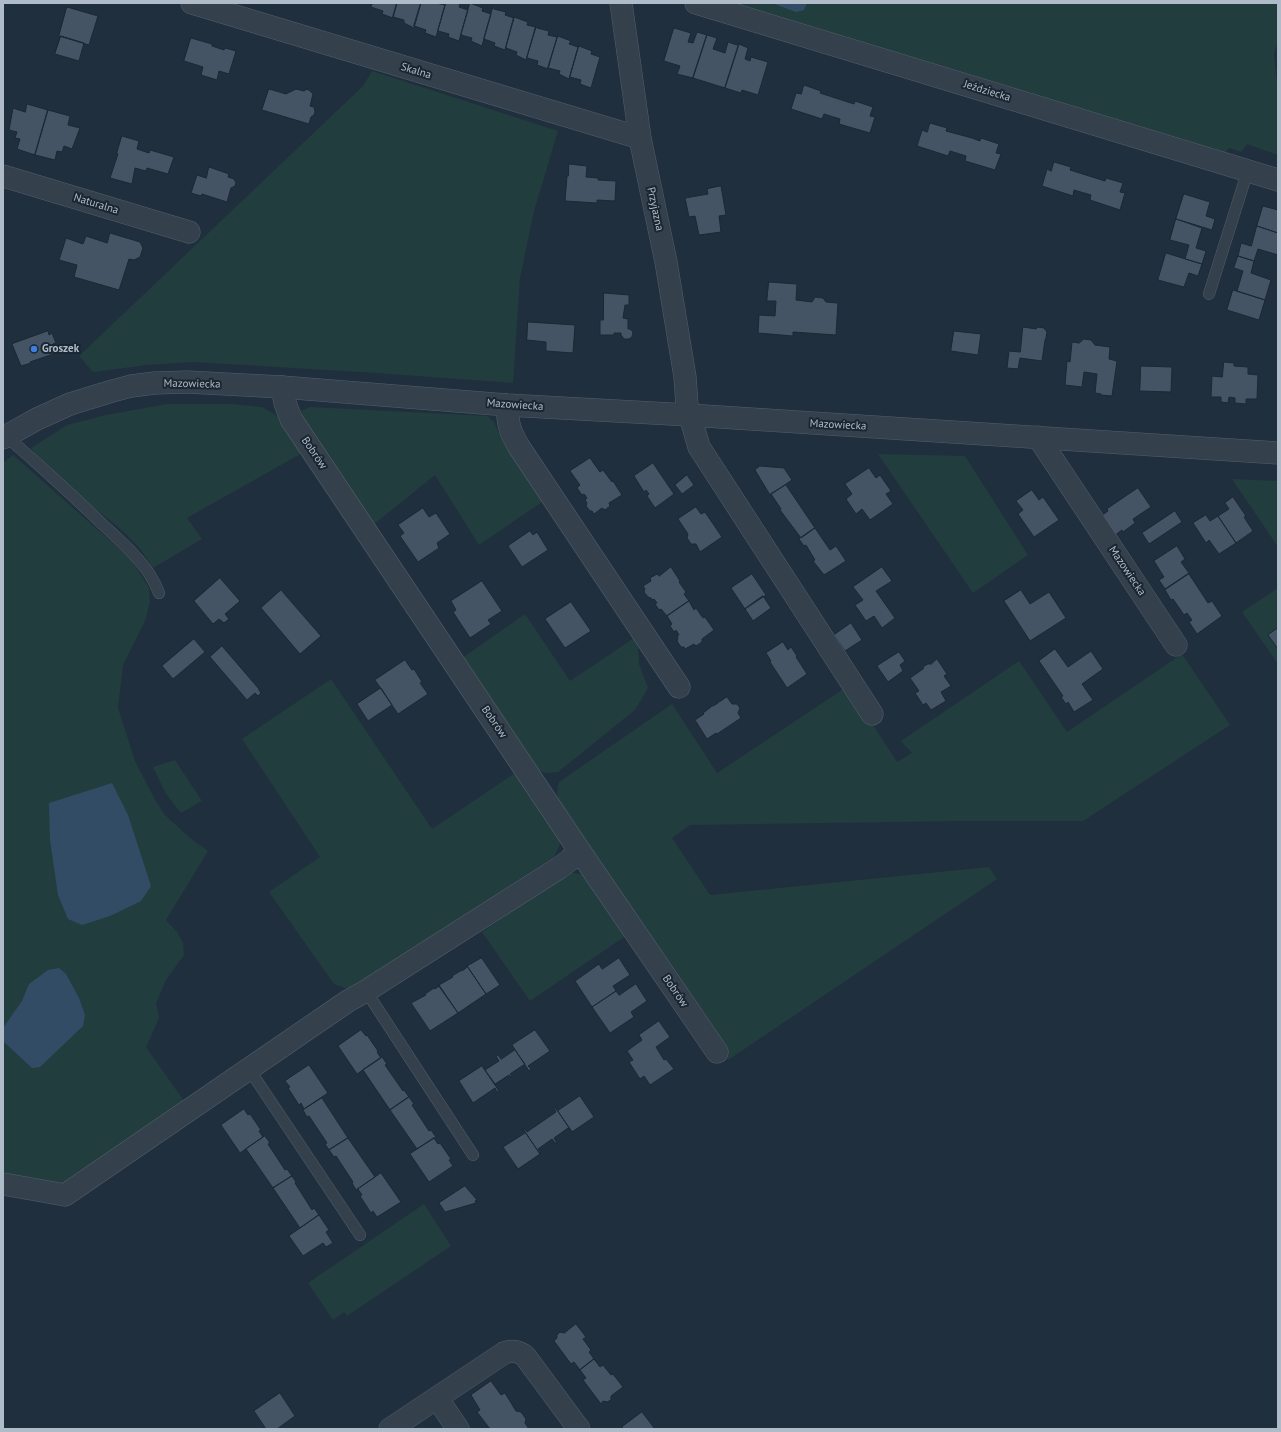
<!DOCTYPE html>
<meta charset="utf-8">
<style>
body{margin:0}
#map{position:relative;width:1281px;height:1432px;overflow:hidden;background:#202f3d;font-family:"PT Sans",sans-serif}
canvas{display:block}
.frame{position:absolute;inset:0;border:4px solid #b0bbc9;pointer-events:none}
</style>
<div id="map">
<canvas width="1281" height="1432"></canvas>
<div class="frame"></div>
</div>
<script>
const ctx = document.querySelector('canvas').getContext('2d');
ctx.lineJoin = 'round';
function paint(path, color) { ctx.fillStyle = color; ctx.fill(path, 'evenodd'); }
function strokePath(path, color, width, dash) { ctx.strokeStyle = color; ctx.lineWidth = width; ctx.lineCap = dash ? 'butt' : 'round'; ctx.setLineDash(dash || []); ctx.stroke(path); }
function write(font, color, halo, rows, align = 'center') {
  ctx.font = font + ' "PT Sans",sans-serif'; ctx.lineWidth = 4; ctx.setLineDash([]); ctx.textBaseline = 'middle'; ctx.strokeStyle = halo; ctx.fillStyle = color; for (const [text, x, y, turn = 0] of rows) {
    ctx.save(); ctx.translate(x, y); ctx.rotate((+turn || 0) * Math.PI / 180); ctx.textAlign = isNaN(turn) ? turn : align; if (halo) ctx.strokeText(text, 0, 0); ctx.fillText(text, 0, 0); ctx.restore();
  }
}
paint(new Path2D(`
 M 722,3 L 1278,3 L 1278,41 L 1274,54 L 1278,93 L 1278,155 L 1247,144 L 1241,152 L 1229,148 L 1224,155 Z
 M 372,71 L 558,131 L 534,211 L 520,278 L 513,383 L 377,373 L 194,362 L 147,365 L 93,372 L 79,356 L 363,86 Z
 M 167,404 L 232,404 L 262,407 L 281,418 L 304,452 L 187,518 L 202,539 L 153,568 C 133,530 81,502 50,472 C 43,465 37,456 31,448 L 67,425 L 106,415 Z
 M 310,407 L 487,416 L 494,422 L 499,433 L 545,500 L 479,545 L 435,475 L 373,525 L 302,419 L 301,411 Z
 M 878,454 L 965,456 L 1028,555 L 973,593 Z
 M 13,455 L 131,559 L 149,588 L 150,602 L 145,621 L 123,665 L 118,708 L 135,761 L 154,798 L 164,814 L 190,838 L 208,851 L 166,920 L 177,932 L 183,943 L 184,955 L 166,980 L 156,1003 L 159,1018 L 146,1047 L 184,1101 L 65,1184 L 3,1179 L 3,463 Z
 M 1232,479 L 1278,481 L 1278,547 Z
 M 1278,588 L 1278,664 L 1242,612 Z
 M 525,614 L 570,681 L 637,636 L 639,664 L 648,688 L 635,710 L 558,772 L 545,773 L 533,767 L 462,658 Z
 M 1182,654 L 1230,725 L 1083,821 L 958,821 L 690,825 L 672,838 L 710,895 L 989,867 L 997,879 L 728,1060 L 559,808 L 557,792 L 559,782 L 672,704 L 717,773 L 848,686 L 897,762 L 912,753 L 901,741 L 1019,661 L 1067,732 Z
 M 331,679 L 432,829 L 518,771 L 559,832 L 560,844 L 554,857 L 352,988 L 345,988 L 334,984 L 269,892 L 320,857 L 242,739 Z
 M 175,760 L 202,801 L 181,813 L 166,794 L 153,767 Z
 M 568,872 L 586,875 L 627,935 L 530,1001 L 482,932 Z
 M 424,1204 L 451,1246 L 347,1316 L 344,1312 L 333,1320 L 308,1283 Z`), '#223d3e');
paint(new Path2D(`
 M 772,3 L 807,3 L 804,10 L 796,12 Z
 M 112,783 L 128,815 L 151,886 L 141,901 L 110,916 L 82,925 L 68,919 L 58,895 L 50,840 L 49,803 Z
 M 59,968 L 66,974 L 79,998 L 85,1015 L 83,1026 L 40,1067 L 32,1068 L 3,1041 L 3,1028 L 22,1001 L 29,984 L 48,970 Z`), '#324c66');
const building = new Path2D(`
 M 373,3 L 397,3 L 393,18 L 382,14 L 383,11 L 371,7 Z
 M 397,3 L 421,3 L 414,28 L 404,23 L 404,20 L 393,17 Z
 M 421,3 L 436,3 L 445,5 L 436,37 L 425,33 L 426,30 L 414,26 Z
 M 446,3 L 457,3 L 460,4 L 459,7 L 468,10 L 459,41 L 448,37 L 449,34 L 438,31 Z
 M 470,3 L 483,8 L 482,11 L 491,14 L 482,46 L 471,41 L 472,38 L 461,35 Z
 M 67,7 L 98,16 L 89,45 L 59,36 Z
 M 493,7 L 494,9 L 506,12 L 505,15 L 514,18 L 505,50 L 494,46 L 495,43 L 484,39 Z
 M 514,17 L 528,22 L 527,25 L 536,27 L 526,60 L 516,55 L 517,52 L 506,48 Z
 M 536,26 L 537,28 L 549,31 L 548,35 L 557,37 L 548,69 L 537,65 L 538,61 L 527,58 Z
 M 674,28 L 691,33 L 688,42 L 693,43 L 697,32 L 707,35 L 693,78 L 677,74 L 680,66 L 664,61 Z
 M 707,35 L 717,38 L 713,49 L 725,53 L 728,42 L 737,45 L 739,44 L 725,88 L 693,78 Z
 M 61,36 L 84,43 L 79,61 L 55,54 Z
 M 558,36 L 571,41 L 569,44 L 578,47 L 569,79 L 559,74 L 560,71 L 548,68 Z
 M 191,38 L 212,44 L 212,46 L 224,50 L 225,48 L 236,51 L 229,74 L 219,71 L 217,80 L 201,75 L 203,67 L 184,61 Z
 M 739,44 L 748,48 L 745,59 L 750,61 L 751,57 L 768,62 L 758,95 L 742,90 L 741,93 L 725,88 Z
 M 579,46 L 592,51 L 591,54 L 600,57 L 591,88 L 580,84 L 581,80 L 570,77 Z
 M 804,85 L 821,91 L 820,93 L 854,104 L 855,101 L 873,107 L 870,116 L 875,117 L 870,133 L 839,124 L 840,119 L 824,114 L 822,119 L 791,109 L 796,93 L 801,94 Z
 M 269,89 L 286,94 L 296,89 L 304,91 L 307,89 L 310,91 L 313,94 L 310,106 L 314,107 L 315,112 L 314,115 L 311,117 L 309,124 L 262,110 Z
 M 27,104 L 48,110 L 35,155 L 17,149 L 20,139 L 15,138 L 17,132 L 9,130 L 13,108 L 25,112 Z
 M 48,110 L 70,116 L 68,125 L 80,128 L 72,149 L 64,146 L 62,152 L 57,151 L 55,160 L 35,155 Z
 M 930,123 L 947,128 L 946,131 L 972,138 L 980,141 L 981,138 L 999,144 L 996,153 L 1001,154 L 995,170 L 965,161 L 966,156 L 950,151 L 948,156 L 917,146 L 922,130 L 927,132 Z
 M 122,136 L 139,141 L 137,149 L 149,153 L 150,150 L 174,157 L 168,174 L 147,168 L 146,171 L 135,168 L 132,184 L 110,178 L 118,154 L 117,153 Z
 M 1054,162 L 1071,167 L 1070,170 L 1105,181 L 1106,178 L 1123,183 L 1120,192 L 1125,193 L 1120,210 L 1090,200 L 1091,195 L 1074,190 L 1073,196 L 1042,186 L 1047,169 L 1051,171 Z
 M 569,164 L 587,166 L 586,177 L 598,178 L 598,180 L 616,181 L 615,201 L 597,200 L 597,203 L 565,201 L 567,176 L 568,176 Z
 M 209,167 L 229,174 L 228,177 L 234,179 L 236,183 L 235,186 L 231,188 L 227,202 L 202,194 L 201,196 L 191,193 L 197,175 L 206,178 Z
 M 721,186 L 726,215 L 719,216 L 721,232 L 699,235 L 695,216 L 689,217 L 685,198 L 708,194 L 707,189 Z
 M 1184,194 L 1210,202 L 1206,216 L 1215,219 L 1212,230 L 1176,219 Z
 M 1263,206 L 1278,210 L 1278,233 L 1257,226 Z
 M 1176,219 L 1202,228 L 1196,248 L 1206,251 L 1202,264 L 1185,259 L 1189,245 L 1170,240 Z
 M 1257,226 L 1278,233 L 1278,255 L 1258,249 L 1254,261 L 1238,256 L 1241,243 L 1251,246 Z
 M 110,233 L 140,242 L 143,248 L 140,257 L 134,260 L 129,259 L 119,290 L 74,277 L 77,265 L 59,260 L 66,238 L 83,244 L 86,236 L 107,243 Z
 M 1166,253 L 1202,264 L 1198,276 L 1189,273 L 1184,287 L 1158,280 Z
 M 1238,256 L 1254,261 L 1251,273 L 1271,280 L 1265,300 L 1237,291 L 1243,271 L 1234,268 Z
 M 769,282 L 797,284 L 796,300 L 812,302 L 815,297 L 823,298 L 826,302 L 838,303 L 836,335 L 793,332 L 793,336 L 758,333 L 759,315 L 775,316 L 776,301 L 767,301 Z
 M 1233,290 L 1265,300 L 1259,320 L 1227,310 Z
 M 604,293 L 629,295 L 629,305 L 625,305 L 623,318 L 628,319 L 628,329 L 630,329 L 633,332 L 632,337 L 629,339 L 624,339 L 621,335 L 621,333 L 614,333 L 614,335 L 600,335 L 600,320 L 603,320 Z
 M 528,322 L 575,325 L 573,353 L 546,351 L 546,342 L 527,340 Z
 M 1023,327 L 1036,329 L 1038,327 L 1044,328 L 1047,332 L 1046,338 L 1045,340 L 1042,361 L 1020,358 L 1018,369 L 1007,368 L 1009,351 L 1020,352 Z
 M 48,331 L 49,335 L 52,333 L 56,343 L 53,344 L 56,353 L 30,362 L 31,363 L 21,366 L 12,344 Z
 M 954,331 L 981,334 L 978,355 L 951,351 Z
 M 1084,339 L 1091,340 L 1095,345 L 1110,347 L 1109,359 L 1117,361 L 1112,396 L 1101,395 L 1101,394 L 1095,393 L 1097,374 L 1084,372 L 1082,387 L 1065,385 L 1067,361 L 1070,362 L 1072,342 L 1079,343 Z
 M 1224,362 L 1234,363 L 1234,366 L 1248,367 L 1248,374 L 1258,375 L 1257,399 L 1246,399 L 1246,404 L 1235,403 L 1235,398 L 1229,397 L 1228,403 L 1221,402 L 1221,397 L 1211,397 L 1212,376 L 1222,377 Z
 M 1141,366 L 1172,367 L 1171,392 L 1140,391 Z
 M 590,458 L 600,472 L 603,470 L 612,482 L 613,481 L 622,495 L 609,503 L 610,506 L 605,510 L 602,508 L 594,514 L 592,511 L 590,511 L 586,506 L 587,503 L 585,500 L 587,498 L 584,494 L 582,495 L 577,488 L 580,485 L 570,471 Z
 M 653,463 L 674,494 L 655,508 L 647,496 L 649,494 L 646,490 L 644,492 L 634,476 Z
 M 760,466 L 784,468 L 792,480 L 770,495 L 755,470 Z
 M 869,468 L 876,478 L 880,475 L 891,491 L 886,494 L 893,504 L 870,520 L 862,509 L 856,514 L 846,499 L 852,494 L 845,484 Z
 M 687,475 L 694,485 L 682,494 L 675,485 Z
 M 786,485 L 815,528 L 801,538 L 780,510 L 781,509 L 771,494 Z
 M 1138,488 L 1151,507 L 1133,519 L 1135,523 L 1123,532 L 1122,530 L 1114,536 L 1101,516 L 1108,511 L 1107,509 Z
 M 1032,490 L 1039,500 L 1043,497 L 1059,520 L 1034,537 L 1018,514 L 1023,510 L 1016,501 Z
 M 1233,497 L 1246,516 L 1244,517 L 1253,531 L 1236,543 L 1218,516 L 1229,509 L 1225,503 Z
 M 696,507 L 701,514 L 705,512 L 722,537 L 700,552 L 696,544 L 691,544 L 687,538 L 688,534 L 678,519 Z
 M 423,508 L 429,517 L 436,513 L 450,534 L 437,543 L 439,548 L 418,562 L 400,536 L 404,533 L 398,525 Z
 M 1175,511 L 1182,522 L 1149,544 L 1142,533 Z
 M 1206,515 L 1210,521 L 1218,516 L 1236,543 L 1219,554 L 1209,540 L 1206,543 L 1193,523 Z
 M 815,528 L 830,550 L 836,546 L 846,561 L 824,575 L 813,561 L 815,560 L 806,545 L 804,546 L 799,539 Z
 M 530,531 L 533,535 L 537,532 L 548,550 L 522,567 L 508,546 Z
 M 1177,546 L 1185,559 L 1181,562 L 1189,573 L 1165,589 L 1159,580 L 1164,577 L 1154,561 Z
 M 671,567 L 680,581 L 679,582 L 686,592 L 684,594 L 689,601 L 667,616 L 661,609 L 659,610 L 655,604 L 657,603 L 654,599 L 652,600 L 651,598 L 648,597 L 644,592 L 645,589 L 643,586 L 651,581 L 650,578 L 657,574 L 659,576 Z
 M 882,567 L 892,581 L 876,591 L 895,618 L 882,628 L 874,616 L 866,621 L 855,605 L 863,600 L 853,587 Z
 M 752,574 L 766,595 L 745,609 L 731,588 Z
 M 1189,574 L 1208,603 L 1212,601 L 1222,616 L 1197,634 L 1189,622 L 1192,620 L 1187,613 L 1184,615 L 1173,599 L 1171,600 L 1165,590 Z
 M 220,578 L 240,601 L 225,614 L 229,619 L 224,623 L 219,619 L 213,624 L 194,601 Z
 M 482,581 L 502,611 L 488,620 L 491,624 L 470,638 L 453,612 L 456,610 L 451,601 Z
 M 281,590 L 321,636 L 300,654 L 261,608 Z
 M 1021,590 L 1030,604 L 1049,592 L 1066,618 L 1030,641 L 1004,601 Z
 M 763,596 L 771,608 L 753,621 L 745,609 Z
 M 689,601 L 694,610 L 696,608 L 703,618 L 705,617 L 714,630 L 702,639 L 702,642 L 696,646 L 694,644 L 685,649 L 684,647 L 681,647 L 677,641 L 678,638 L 677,636 L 679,635 L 676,630 L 674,632 L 670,626 L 672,624 L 667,616 Z
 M 571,602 L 591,631 L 565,648 L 545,619 Z
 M 851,623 L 862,640 L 845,651 L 834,635 Z
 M 1278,628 L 1278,649 L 1268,635 Z
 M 194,639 L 205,652 L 173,679 L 162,666 Z
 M 783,642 L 788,650 L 791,647 L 797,656 L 796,657 L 807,674 L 787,688 L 770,662 L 771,661 L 766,653 Z
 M 222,646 L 259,689 L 259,690 L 261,693 L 258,696 L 255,693 L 247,700 L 210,657 Z
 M 1055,649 L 1068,667 L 1091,651 L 1103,669 L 1082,684 L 1093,700 L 1074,712 L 1068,702 L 1066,704 L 1061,697 L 1063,696 L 1039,661 Z
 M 899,652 L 905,661 L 900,665 L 903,671 L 888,682 L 877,666 Z
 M 937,659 L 947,674 L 944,676 L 951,686 L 941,692 L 946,701 L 931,710 L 926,703 L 923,705 L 915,693 L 919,691 L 910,678 L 923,669 L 924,666 L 928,664 L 931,664 Z
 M 405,660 L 412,670 L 414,669 L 422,682 L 420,683 L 428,694 L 398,714 L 375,680 Z
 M 381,688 L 392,705 L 368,721 L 357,704 Z
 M 727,697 L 732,704 L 737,704 L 740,708 L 738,713 L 741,718 L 717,734 L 716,733 L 707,739 L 695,720 L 704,714 L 703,713 L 711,707 L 711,706 L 713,706 L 718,703 L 717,702 L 719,702 Z
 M 480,957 L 481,957 L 500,985 L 486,994 L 467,966 L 481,958 Z
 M 619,958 L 630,975 L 613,986 L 616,991 L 592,1007 L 575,981 L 599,964 L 602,969 Z
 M 467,966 L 486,994 L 458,1013 L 439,985 L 453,977 L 452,976 L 462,970 L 462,971 L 466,968 Z
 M 636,984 L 647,1001 L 631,1012 L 634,1017 L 610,1033 L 592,1007 L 616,991 L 619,995 Z
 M 438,985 L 458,1013 L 430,1031 L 411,1003 L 426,995 L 425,994 L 434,988 L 435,989 L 439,986 Z
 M 659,1021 L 670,1037 L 656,1047 L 664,1060 L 666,1059 L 674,1069 L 650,1085 L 644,1076 L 640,1079 L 629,1062 L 633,1060 L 627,1051 L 642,1040 L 639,1035 Z
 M 361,1030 L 366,1036 L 367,1035 L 378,1051 L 377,1052 L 381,1058 L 357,1074 L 338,1046 Z
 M 535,1030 L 550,1051 L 528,1066 L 531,1069 L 529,1071 L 512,1045 Z
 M 515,1050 L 525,1064 L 510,1074 L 512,1076 L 511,1077 L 509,1075 L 495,1084 L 485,1070 L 499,1061 L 496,1056 L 498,1055 L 501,1059 Z
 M 382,1057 L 387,1064 L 385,1065 L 403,1091 L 404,1090 L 409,1097 L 390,1110 L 363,1070 Z
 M 309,1065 L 328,1093 L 304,1109 L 301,1103 L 299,1105 L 288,1088 L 290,1087 L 285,1081 Z
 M 482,1066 L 499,1091 L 497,1092 L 495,1088 L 473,1103 L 459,1081 Z
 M 580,1096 L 594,1117 L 572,1132 L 555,1107 L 556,1106 L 558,1110 Z
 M 409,1097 L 414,1104 L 412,1105 L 429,1131 L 431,1130 L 436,1137 L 417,1149 L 390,1110 Z
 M 322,1098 L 348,1138 L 329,1150 L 325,1144 L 327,1143 L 309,1116 L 307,1117 L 303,1110 Z
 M 555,1107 L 572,1132 L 568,1128 L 554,1138 L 557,1143 L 555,1143 L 552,1139 L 538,1149 L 541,1153 L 540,1154 L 523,1129 L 524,1128 L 527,1132 L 556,1112 L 554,1108 Z
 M 244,1109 L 248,1115 L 250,1114 L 261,1130 L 259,1131 L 263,1137 L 240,1153 L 221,1125 Z
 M 522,1129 L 523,1129 L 540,1154 L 518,1169 L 503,1147 L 525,1133 Z
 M 265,1136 L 270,1143 L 268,1144 L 285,1170 L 287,1169 L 292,1176 L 273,1188 L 246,1149 Z
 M 348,1138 L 375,1177 L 356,1190 L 352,1183 L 353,1182 L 336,1156 L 334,1157 L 329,1150 Z
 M 434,1138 L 438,1144 L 440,1143 L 451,1159 L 449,1160 L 453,1166 L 429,1182 L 410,1154 Z
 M 381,1173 L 401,1202 L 377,1217 L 373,1211 L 371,1213 L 360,1196 L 362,1195 L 358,1189 Z
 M 292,1176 L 296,1182 L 295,1183 L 312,1210 L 314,1208 L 319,1215 L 300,1228 L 273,1188 Z
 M 465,1186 L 477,1200 L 475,1201 L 476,1203 L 445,1212 L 439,1203 Z
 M 319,1215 L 329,1230 L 326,1232 L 333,1243 L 326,1247 L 323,1243 L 303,1256 L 289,1236 Z
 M 576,1324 L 586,1337 L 583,1339 L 591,1350 L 589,1352 L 594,1359 L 580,1370 L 574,1362 L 571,1364 L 554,1341 L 557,1338 L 557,1335 L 560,1332 L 564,1333 Z
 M 594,1359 L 600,1367 L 603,1365 L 611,1375 L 613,1374 L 623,1387 L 611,1396 L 611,1400 L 607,1402 L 603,1401 L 601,1404 L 583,1380 L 586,1378 L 580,1370 Z
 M 491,1381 L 501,1395 L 505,1393 L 516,1411 L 521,1412 L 526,1419 L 525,1423 L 529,1429 L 490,1429 L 477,1412 L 480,1410 L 471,1395 Z
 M 280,1393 L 295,1416 L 277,1429 L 266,1429 L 254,1411 Z
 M 642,1412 L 655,1429 L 624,1429 L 622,1427 Z`);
paint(building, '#445464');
strokePath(building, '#1c2834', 1);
const service = new Path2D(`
 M 1209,294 L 1248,170
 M 6,436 C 38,464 69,492 99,521 C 122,543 148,563 159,593
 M 366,991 L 473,1155
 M 249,1069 L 360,1235`);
const minor = new Path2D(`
 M 192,3 L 640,138
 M 621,3 L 640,138 L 666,262 L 685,377 L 687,405 L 699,447 L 872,714
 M 696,3 L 1278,180
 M 3,176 L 189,232
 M 282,387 L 285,403 L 291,419 L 579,850 L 717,1052
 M 507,405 C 508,424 509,430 519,447 L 679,687
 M 1038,437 L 1176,645
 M 3,1184 L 65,1195 L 348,1001 L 366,991 L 559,868 L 570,860 L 579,850
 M 437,1398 L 458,1429
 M 390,1429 L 504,1353 C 513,1350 518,1351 525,1356 L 579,1429`);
const tertiary = new Path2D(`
 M 3,438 L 37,419 L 70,404 L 109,392 L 131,386 L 155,383 L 187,382 L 282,387 L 507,405 L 689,415 L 1278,453`);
strokePath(service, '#535e6b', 12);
strokePath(minor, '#535e6b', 23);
strokePath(tertiary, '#535e6b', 23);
strokePath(service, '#34414d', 11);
strokePath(minor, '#34414d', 22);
strokePath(tertiary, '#34414d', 22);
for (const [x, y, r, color] of [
 [34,349,4,"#3f7fe0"]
]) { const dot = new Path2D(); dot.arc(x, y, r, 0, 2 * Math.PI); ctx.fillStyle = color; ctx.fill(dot); strokePath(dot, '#1a2632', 1.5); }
write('11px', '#b0bbc9', '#1a2632', [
 ["Skalna",416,71,17],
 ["Jeździecka",987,91,17],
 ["Naturalna",96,204,17],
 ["Przyjazna",655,209,78],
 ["Mazowiecka",192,384,1],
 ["Mazowiecka",515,405,4],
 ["Mazowiecka",838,425,3],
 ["Bobrów",314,453,56],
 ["Mazowiecka",1127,571,56],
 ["Bobrów",494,722,56],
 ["Bobrów",675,991,56]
]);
write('bold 11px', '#b0bbc9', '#1a2632', [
 ["Groszek",42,349]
], 'left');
</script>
